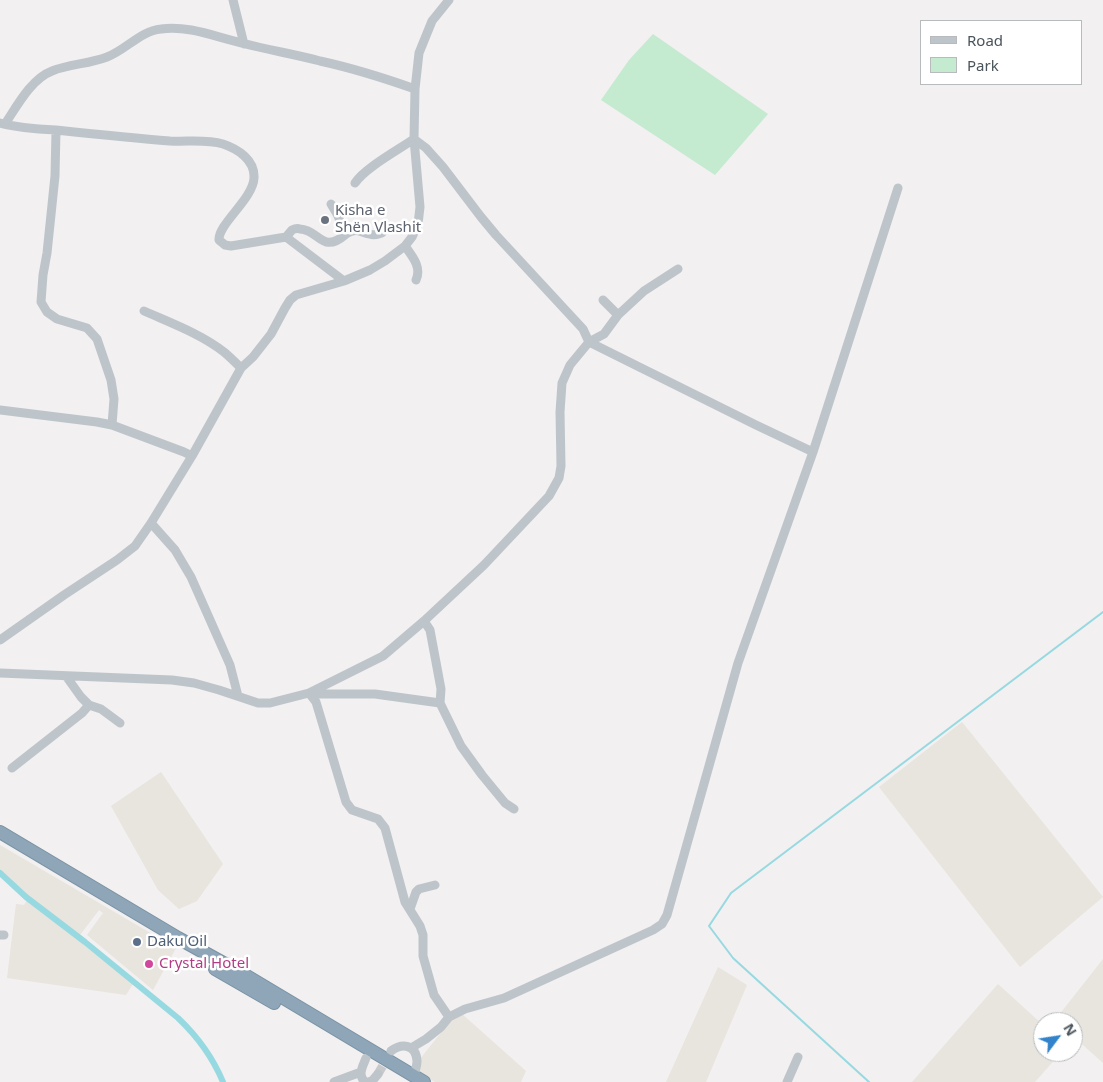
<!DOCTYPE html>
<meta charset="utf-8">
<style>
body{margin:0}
#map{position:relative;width:1103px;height:1082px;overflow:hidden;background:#f2f0f0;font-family:"Noto Sans",sans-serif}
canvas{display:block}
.legend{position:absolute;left:920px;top:20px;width:162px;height:65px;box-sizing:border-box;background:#fff;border:1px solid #b7bbbd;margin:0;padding:6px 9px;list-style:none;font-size:15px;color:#4a545b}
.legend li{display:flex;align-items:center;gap:10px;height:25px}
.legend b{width:25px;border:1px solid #b7bbbd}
.north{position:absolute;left:1033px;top:1012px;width:50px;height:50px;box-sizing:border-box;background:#fff;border:1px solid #b7bbbd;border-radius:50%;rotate:59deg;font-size:14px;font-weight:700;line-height:20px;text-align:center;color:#4a545b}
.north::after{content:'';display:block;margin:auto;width:18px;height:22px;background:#3183cb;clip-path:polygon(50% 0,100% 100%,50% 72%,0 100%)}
</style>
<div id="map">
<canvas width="1103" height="1082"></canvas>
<ul class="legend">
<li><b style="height:6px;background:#bdc5cb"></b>Road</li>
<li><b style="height:14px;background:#c4eacf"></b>Park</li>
</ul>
<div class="north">N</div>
</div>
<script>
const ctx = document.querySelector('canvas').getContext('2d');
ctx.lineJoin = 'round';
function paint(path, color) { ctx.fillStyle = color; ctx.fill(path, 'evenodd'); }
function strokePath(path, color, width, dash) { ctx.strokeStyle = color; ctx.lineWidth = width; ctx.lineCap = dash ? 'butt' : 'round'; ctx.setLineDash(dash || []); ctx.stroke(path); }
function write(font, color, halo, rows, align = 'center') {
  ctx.font = font + ' "Noto Sans",sans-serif'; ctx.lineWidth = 5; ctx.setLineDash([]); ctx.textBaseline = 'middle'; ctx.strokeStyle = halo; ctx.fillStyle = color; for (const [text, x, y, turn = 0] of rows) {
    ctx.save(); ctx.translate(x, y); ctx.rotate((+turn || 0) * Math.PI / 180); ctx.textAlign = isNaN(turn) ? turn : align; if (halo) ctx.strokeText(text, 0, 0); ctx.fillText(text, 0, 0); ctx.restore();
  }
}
paint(new Path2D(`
 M 962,722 L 1103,897 L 1020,967 L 879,787 Z
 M 161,772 L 223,864 L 197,901 L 179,909 L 158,890 L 111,806 Z
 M 0,845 L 176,948 L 153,990 L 87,935 L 103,913 L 99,910 L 77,939 L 133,984 L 126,995 L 7,978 L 16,904 L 24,905 L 29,897 L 0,871 Z
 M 1103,959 L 1103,1063 L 1073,1036 L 1073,1022 L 1057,1022 L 1055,1020 Z
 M 718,967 L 747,985 L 706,1082 L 666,1082 Z
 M 998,984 L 1043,1025 L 1043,1052 L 1056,1052 L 1057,1057 L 1035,1082 L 912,1082 Z
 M 462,1014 L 526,1071 L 521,1082 L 435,1082 L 419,1073 L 420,1059 L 451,1020 Z`), '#e8e4de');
paint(new Path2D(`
 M 653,34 L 768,114 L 715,175 L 601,100 L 629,60 Z`), '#c4eacf');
strokePath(new Path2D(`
 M 869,1082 L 733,958 L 709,926 L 731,893 L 1103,612`), '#97d9e1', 2);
strokePath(new Path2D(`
 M 0,873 L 26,897 L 85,942 L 178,1018 C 197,1036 213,1058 223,1082`), '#97d9e1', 6);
strokePath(new Path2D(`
 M 378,1074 L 389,1055`), '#c8c9cb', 9, [9, 4.5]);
const highway = new Path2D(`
 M 0,832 L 178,938 L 245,975 L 424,1082
 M 215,969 L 274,1003`);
strokePath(highway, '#7992a4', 14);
strokePath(new Path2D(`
 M 233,0 L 244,44
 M 0,123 C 19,128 37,129 56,130 C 94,134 132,138 170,141 C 188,142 206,139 223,144 C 238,149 255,160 254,178 C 253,199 218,224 219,240 L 225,245 L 231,246 L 286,237 L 344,281
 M 5,124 C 17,106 31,79 52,71 C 69,64 89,64 107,57 C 126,50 140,31 161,29 C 188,25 216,37 242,43 C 268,50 294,54 320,61 C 352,68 384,78 415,89
 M 56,130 L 55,176 L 47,253 L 43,275 L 41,302 L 47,312 L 57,319 L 87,328 L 97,339 L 111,380 L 114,399 L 112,425
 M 414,139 L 426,148 L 443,167 L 481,217 L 496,235 L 583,329 L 589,342 L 756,425 L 813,452
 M 355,183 C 365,168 398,150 414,139
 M 346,234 C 357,227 359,232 370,234 C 374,236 378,234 382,233 L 387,226
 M 286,237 L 292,230 C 294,229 297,228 300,229 C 320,230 322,255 346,234 L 337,214 L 331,204
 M 405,246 C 412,256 422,267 416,280
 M 603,300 L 618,315
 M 144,311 C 171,323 201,334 224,352 C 230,357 236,363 241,368
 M 0,410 L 97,422 L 112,425 L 184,452 L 192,456
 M 151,523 L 175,550 L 191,577 L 230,665 L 238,696
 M 424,621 L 430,630 L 441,689 L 440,703 L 461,746 L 482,775 L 505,803 L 514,809
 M 0,640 L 64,595 L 117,560 L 135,546 L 151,523 L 192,456 L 241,368 L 253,357 L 271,334 L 285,308 L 290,300 L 296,295 L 344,281 L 370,270 L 385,261 L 405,246 L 412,237 L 418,224 L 420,207 L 414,139 L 415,89 L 419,53 L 432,21 L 449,0
 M 0,673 L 172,680 L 194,683 L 219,690 L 258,703 L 270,703 L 309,693 L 383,656 L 424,621 L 484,565 L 549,496 L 559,478 L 561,466 L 560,412 L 562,383 L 570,365 L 589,342 L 604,334 L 618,315 L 644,291 L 678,269
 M 66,676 L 81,697 L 89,705 L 101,709 L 120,723
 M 309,693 L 316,702 L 346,802 L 352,810 L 378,819 L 385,828 L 405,902 L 420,926 L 423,935 L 423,956 L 434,995 L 449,1017
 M 309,693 L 322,694 L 375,694 L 440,703
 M 12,768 L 82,713 L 89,705
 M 410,909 L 416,892 L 419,889 L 435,885
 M 0,935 L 4,935
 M 411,1048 L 426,1039 L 441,1027 L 449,1017 L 465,1009 L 504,998 L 653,930 L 662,924 L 667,915 L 738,663 L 813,452 L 898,188
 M 391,1051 C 402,1043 416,1044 417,1061 C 417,1066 415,1071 414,1076
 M 334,1082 L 361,1072
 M 365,1082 C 357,1075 363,1066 366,1058
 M 369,1082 L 373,1080 L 378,1074
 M 787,1082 L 798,1057`), '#bdc5cb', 9);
strokePath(highway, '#8ea6b8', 12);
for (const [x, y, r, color] of [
 [325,220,5,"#6b7280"],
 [137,942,5,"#5c6f8a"],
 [149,964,5,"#d1479c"]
]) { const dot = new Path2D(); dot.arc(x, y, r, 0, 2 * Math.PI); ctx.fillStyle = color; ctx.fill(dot); strokePath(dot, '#fff', 2); }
write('15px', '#5b616d', '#fff', [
 ["Kisha e",335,211],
 ["Shën Vlashit",335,228]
], 'left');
write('15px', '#4e5e75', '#fff', [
 ["Daku Oil",147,942]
], 'left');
write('15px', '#b23c85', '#fff', [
 ["Crystal Hotel",159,964]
], 'left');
</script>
